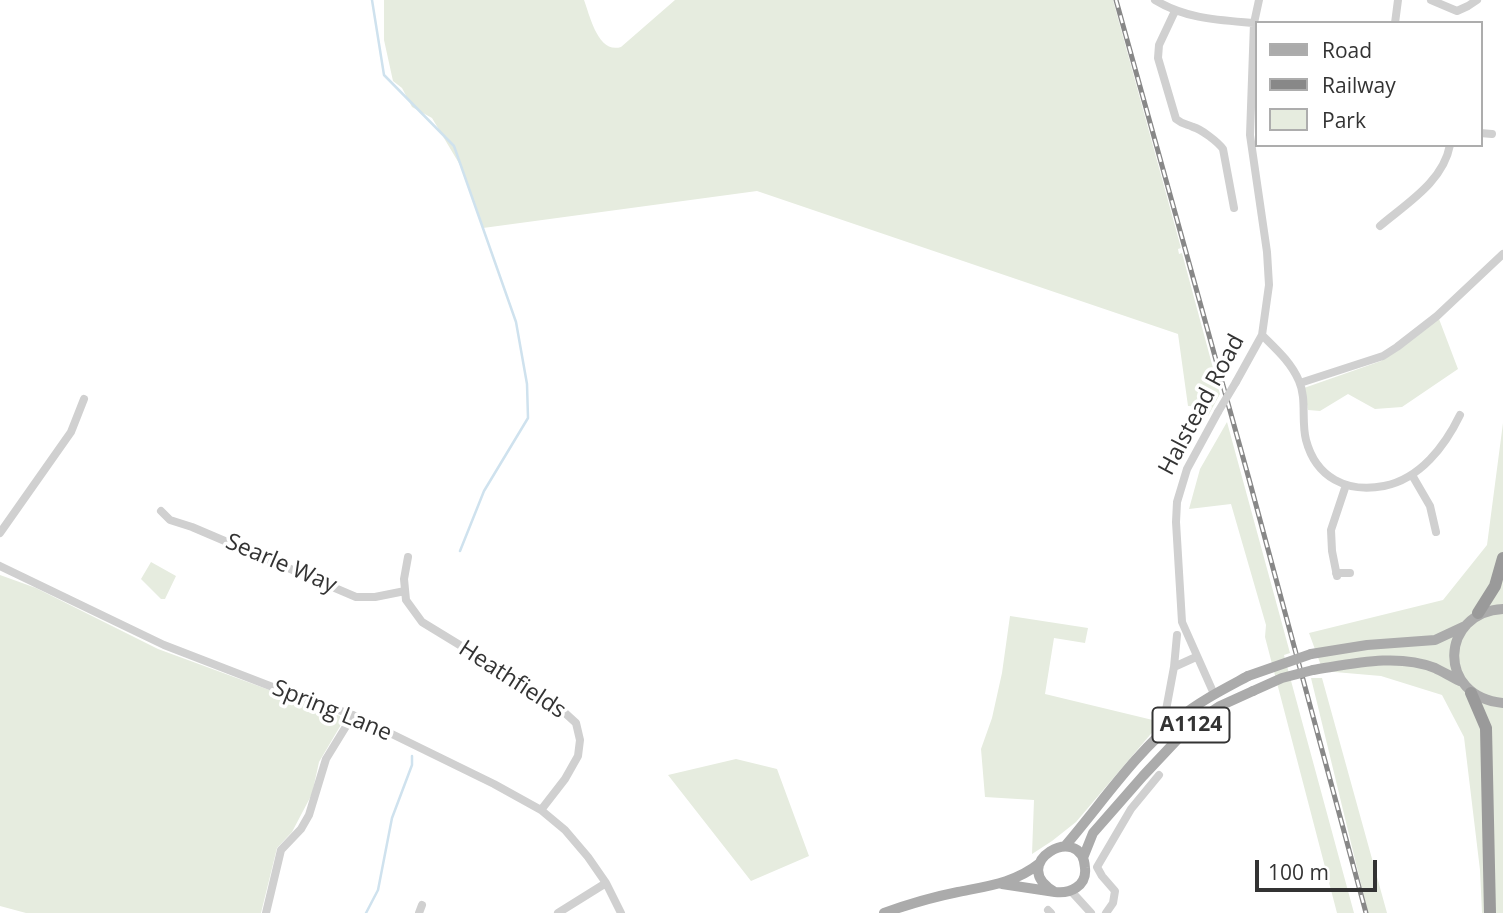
<!DOCTYPE html>
<style>
body{margin:0}
#map{position:relative;width:1503px;height:913px;overflow:hidden;background:#fff;font-family:"Open Sans",sans-serif}
canvas{display:block}
.legend{position:absolute;left:1255px;top:21px;width:228px;height:126px;box-sizing:border-box;background:#fff;border:2px solid #adadad;margin:0;padding:9px 12px;list-style:none;font-size:21px;color:#333}
.legend li{display:flex;align-items:center;gap:14px;height:35px}
.legend b{width:35px;border:2px solid #adadad}
.scale{position:absolute;left:1255px;top:860px;width:122px;height:32px;box-sizing:border-box;border:4px solid #333;border-top:0;padding-left:9px;font-size:21px;line-height:24px;white-space:nowrap;color:#333;-webkit-text-stroke:5px #fff;paint-order:stroke}
</style>
<div id="map">
<canvas width="1503" height="913"></canvas>
<ul class="legend">
<li><b style="height:9px;background:#ababab"></b>Road</li>
<li><b style="height:9px;background:#888"></b>Railway</li>
<li><b style="height:19px;background:#e6ecdf"></b>Park</li>
</ul>
<div class="scale">100 m</div>
</div>
<script>
const ctx = document.querySelector('canvas').getContext('2d');
ctx.lineJoin = 'round';
function paint(path, color) { ctx.fillStyle = color; ctx.fill(path, 'evenodd'); }
function strokePath(path, color, width, dash) { ctx.strokeStyle = color; ctx.lineWidth = width; ctx.lineCap = dash ? 'butt' : 'round'; ctx.setLineDash(dash || []); ctx.stroke(path); }
function write(font, color, halo, rows, align = 'center') {
  ctx.font = font + ' "Open Sans",sans-serif'; ctx.lineWidth = 7; ctx.setLineDash([]); ctx.textBaseline = 'middle'; ctx.strokeStyle = halo; ctx.fillStyle = color; for (const [text, x, y, turn = 0] of rows) {
    ctx.save(); ctx.translate(x, y); ctx.rotate((+turn || 0) * Math.PI / 180); ctx.textAlign = isNaN(turn) ? turn : align; if (halo) ctx.strokeText(text, 0, 0); ctx.fillText(text, 0, 0); ctx.restore();
  }
}
paint(new Path2D(`
 M 384,0 L 584,0 C 590,16 598,54 621,47 L 675,0 L 1113,0 L 1181,248 L 1178,249 L 1179,254 L 1182,253 L 1220,394 L 1208,416 L 1205,407 L 1188,406 L 1178,334 L 757,191 L 483,228 L 463,170 L 432,118 L 412,107 L 402,88 L 393,81 L 384,40 Z
 M 1439,319 L 1458,369 L 1402,407 L 1375,409 L 1348,394 L 1320,411 L 1308,410 L 1304,388 L 1381,361 Z
 M 1227,422 L 1290,653 L 1284,655 L 1354,913 L 1337,913 L 1265,637 L 1266,625 L 1231,504 L 1189,509 L 1200,469 Z
 M 1503,423 L 1503,913 L 1482,913 L 1480,870 L 1464,737 L 1442,695 L 1381,676 L 1323,671 L 1309,633 L 1443,600 L 1487,545 Z
 M 151,562 L 176,576 L 165,599 L 161,599 L 141,579 Z
 M 0,575 L 36,588 L 158,649 L 340,716 L 342,723 L 319,762 L 312,794 L 292,832 L 277,848 L 261,913 L 26,913 L 0,906 Z
 M 1010,616 L 1088,628 L 1085,643 L 1054,638 L 1045,694 L 1161,722 L 1076,822 L 1052,841 L 1032,854 L 1034,800 L 985,797 L 981,749 L 992,718 L 1002,673 Z
 M 1311,678 L 1322,678 L 1387,913 L 1368,913 Z
 M 736,759 L 777,769 L 809,856 L 751,881 L 668,775 Z`), '#e6ecdf');
strokePath(new Path2D(`
 M 372,0 L 384,75 L 454,146 L 516,322 L 527,384 L 528,418 L 484,491 L 460,551
 M 366,913 L 378,890 L 392,818 L 412,765 L 412,756`), '#cfe2ee', 2.5);
strokePath(new Path2D(`
 M 1155,0 C 1186,19 1219,20 1254,23
 M 1431,0 L 1457,11 L 1468,6 L 1477,0
 M 1175,11 L 1159,45 L 1158,58 L 1176,119 C 1182,124 1186,124 1193,127 C 1201,129 1218,142 1223,149 L 1234,208
 M 1395,23 L 1398,0
 M 1480,133 L 1492,134
 M 1380,226 C 1407,203 1443,182 1450,145
 M 1262,335 C 1276,349 1291,362 1299,381 C 1307,399 1301,421 1306,440 C 1316,478 1347,493 1384,486 C 1420,479 1445,446 1460,415
 M 1236,382 L 1262,335 L 1269,285 L 1267,252 L 1250,135 L 1254,23 L 1259,0
 M 1300,383 L 1383,356 L 1397,347 L 1437,316 L 1503,254
 M 1412,475 L 1430,506 L 1436,532
 M 161,511 L 170,520 L 192,527 L 356,597 L 375,597 L 405,591
 M 0,533 L 71,432 L 84,399
 M 408,557 L 404,579 L 406,600 L 422,622 L 553,702 L 576,723 L 580,740 L 578,756 L 565,779 L 541,810
 M 0,566 L 164,645 L 283,691 L 353,715 L 494,784 L 541,810 L 565,830 L 588,857 L 606,883 L 621,913
 M 1336,573 L 1350,573
 M 1337,576 L 1332,551 L 1331,530 L 1346,485
 M 1174,667 L 1177,635
 M 1214,694 L 1182,622 L 1176,522 L 1177,502 L 1187,469 L 1218,412
 M 1166,710 L 1174,667 L 1196,657
 M 1071,891 L 1091,913
 M 1048,910 L 1051,913
 M 266,913 L 281,850 L 301,829 L 309,815 L 326,759 L 353,715
 M 419,913 L 422,905
 M 558,913 L 606,883
 M 1106,913 L 1113,903 L 1115,891 L 1102,876 L 1097,867 L 1131,809 L 1159,775`), '#d0d0d0', 8);
strokePath(new Path2D(`
 M 1503,609 C 1440,612 1436,697 1503,703
 M 1311,654 L 1367,645 L 1435,640 L 1465,626
 M 1313,670 C 1352,664 1397,653 1435,668 C 1443,672 1452,677 1460,681
 M 1065,846 C 1102,803 1135,753 1179,718 C 1200,701 1224,689 1248,676
 M 1083,858 L 1093,833 L 1143,776 L 1190,726 L 1220,706 L 1253,691
 M 1002,884 L 1055,892 C 1070,894 1087,886 1085,868 C 1082,820 1005,864 1055,892
 M 884,913 C 909,904 933,897 958,892 C 988,886 1015,883 1040,863`), '#ababab', 10);
strokePath(new Path2D(`
 M 1478,613 L 1495,586 L 1503,558
 M 1471,693 L 1486,728 L 1490,913`), '#9a9a9a', 12);
const rail = new Path2D(`
 M 1116,0 L 1249,479 L 1366,913`);
strokePath(rail, '#888', 5);
strokePath(rail, '#fff', 2.5, [8]);
strokePath(new Path2D(`
 M 1218,412 L 1236,382`), '#d0d0d0', 8);
strokePath(new Path2D(`
 M 1248,676 L 1311,654
 M 1253,691 L 1282,678 L 1313,670`), '#ababab', 10);
for (const [x, y, w] of [
 [1191,725,77]
]) { const box = new Path2D(); box.roundRect(x - w / 2, y - 17.5, w, 35, 5); ctx.fillStyle = '#fff'; ctx.fill(box); strokePath(box, '#333', 2); }
write('bold 21px', '#333', null, [
 ["A1124",1191,725]
]);
write('23px', '#333', '#fff', [
 ["Halstead Road",1202,405,-62],
 ["Searle Way",281,564,23],
 ["Heathfields",512,680,33],
 ["Spring Lane",332,711,22]
]);
</script>
